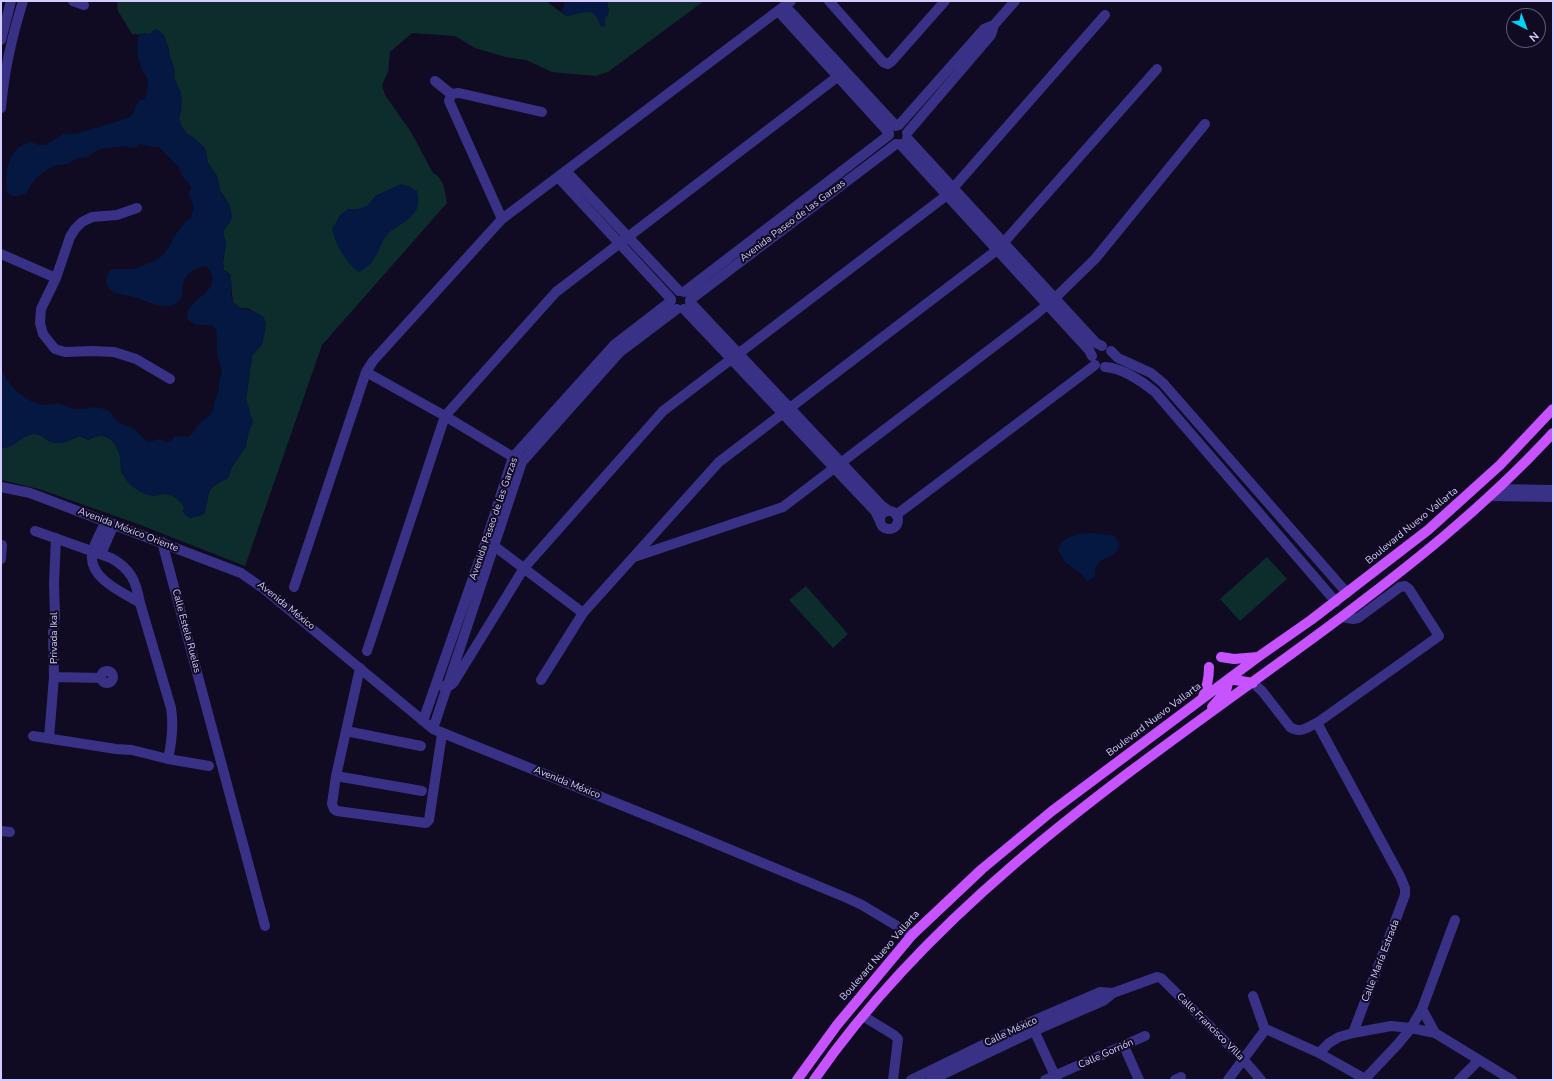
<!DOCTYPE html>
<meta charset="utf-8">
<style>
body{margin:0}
#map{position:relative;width:1554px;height:1081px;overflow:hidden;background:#100b22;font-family:"Nunito Sans",sans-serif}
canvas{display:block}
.frame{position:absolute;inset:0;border:2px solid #d4ccff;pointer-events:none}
.north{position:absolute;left:1506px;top:8px;width:40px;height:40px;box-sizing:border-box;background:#100b22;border:1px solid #5e587a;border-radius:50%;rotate:138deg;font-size:11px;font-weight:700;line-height:16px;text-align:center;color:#d4ccff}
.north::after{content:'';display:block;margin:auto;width:14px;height:18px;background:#00d4f7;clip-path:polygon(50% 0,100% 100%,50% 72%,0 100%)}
</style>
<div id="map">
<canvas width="1554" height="1081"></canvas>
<div class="frame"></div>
<div class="north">N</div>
</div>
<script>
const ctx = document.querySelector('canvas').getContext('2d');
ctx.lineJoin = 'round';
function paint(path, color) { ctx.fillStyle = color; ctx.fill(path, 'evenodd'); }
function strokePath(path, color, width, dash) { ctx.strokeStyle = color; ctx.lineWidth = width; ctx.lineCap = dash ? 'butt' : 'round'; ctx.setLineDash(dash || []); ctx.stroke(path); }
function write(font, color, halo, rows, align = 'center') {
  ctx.font = font + ' "Nunito Sans",sans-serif'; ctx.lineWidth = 4; ctx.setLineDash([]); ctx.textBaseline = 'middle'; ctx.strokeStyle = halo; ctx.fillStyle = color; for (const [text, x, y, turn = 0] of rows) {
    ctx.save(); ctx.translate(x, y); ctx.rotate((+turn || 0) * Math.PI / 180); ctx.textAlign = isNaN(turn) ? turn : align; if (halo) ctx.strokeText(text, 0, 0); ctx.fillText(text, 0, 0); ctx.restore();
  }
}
paint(new Path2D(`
 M 117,1 L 546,1 L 566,16 C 585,14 592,3 601,26 L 605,25 L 605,18 L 608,5 L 606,1 L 704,1 L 608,72 L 595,76 L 552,72 L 526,60 L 505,57 L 475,48 L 455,36 L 412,33 L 390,52 L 388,72 L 382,85 L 385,95 L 411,132 L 433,173 C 444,178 445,192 447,203 L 322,345 L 245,566 L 138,524 L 39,489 L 1,480 L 1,447 L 4,448 C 13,443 24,433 35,434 C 41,434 44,438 49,441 C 58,446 71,440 79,436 L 89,440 C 104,430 115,439 120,455 C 121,461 120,467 122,474 L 155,496 C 168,491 177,496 184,507 L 183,512 L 190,518 L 204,514 C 211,492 204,489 228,478 L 232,467 L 246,446 L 248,434 L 252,421 L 246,399 L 252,356 L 262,344 L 264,317 L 247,308 L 240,308 L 233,302 L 230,274 L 224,270 L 223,263 L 226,242 L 223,235 L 224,230 L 230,222 L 230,206 L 220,190 L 217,176 L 208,163 L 205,148 L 194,138 L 187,134 L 181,125 L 179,118 L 181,111 L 181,93 L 174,78 L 175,71 L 170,57 L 168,45 L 154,30 L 150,34 C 143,33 139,35 132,34 L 118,11 Z
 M 1267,557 L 1287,579 L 1240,621 L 1220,599 Z
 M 806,586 L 848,634 L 833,648 L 789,600 Z`), '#0d2d2d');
paint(new Path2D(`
 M 565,1 L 606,1 L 609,9 L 608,15 L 605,18 L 605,25 L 604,27 L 601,26 C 592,3 585,14 566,16 L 562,12 Z
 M 157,29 L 165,36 L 170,57 L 175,71 L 174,78 L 181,93 L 182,104 L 179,118 L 181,125 L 187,134 L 194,138 L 205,148 L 208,163 L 217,176 L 220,190 L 230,206 L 232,216 L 230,222 L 224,230 L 223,235 L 226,242 L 223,262 L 224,270 C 238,280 227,289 233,302 C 234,304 238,306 240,308 C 249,309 257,312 264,317 L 266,324 L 265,332 L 262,344 L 252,356 L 246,399 L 253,421 L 252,425 L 248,434 L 246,446 L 232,467 L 228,478 C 221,481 209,486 208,496 C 207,503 207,508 204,514 C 195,518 182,521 184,507 C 178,498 171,493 161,494 C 159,494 157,496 155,496 C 146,496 133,489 128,482 C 118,470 123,465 119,453 C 114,438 103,431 89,440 L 79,436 C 70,440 59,447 49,441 C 44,438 41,434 35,434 C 21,434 14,451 1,447 L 1,370 C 8,385 27,404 45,405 C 50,405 55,403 60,404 C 67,406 72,410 81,409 C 91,409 92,405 104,409 C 114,412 112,418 119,423 C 122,425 127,425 130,427 C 138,430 141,439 149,442 L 159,439 L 167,442 L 172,440 L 175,436 L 188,437 L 193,433 L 200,422 L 209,416 L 213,411 L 214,402 L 219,391 L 219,381 L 222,372 L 217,355 L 217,336 L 216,330 L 212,325 L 196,325 L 187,319 C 185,298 229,290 206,266 C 196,267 184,274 183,286 C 182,289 183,292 182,295 C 181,303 171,307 163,306 C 154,305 145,301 137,298 C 128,294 119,296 111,290 C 103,285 106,275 111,269 L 134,269 L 147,264 L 161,257 L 171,244 L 173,238 L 186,221 L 191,218 C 192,213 194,208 193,204 C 190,197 187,195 191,188 L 189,183 L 182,176 L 179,167 L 159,147 L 152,147 L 140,144 L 137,147 L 131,148 L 126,146 L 99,149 L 87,157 L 75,159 L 68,164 L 56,165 L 46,170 L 35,179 L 26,193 L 19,196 L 11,196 L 7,192 C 5,171 7,148 31,142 L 39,145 L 46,145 L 63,134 L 75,134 L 126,119 L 133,114 L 136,106 L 140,100 L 144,100 C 146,97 147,95 147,91 C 150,78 146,78 141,67 C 137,58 136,45 139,35 L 144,33 L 150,34 L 154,30 Z
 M 401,184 L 411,187 L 417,191 C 418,198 420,205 415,212 C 408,223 393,227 386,236 C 377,250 376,266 358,272 C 345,261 336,246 332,229 L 340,215 L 348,209 L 357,209 L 367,206 L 375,196 Z
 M 1089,533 C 1096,533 1109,536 1114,535 L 1120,546 C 1112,564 1095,552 1095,577 L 1087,581 L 1081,574 L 1065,562 L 1058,550 C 1061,536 1077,534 1089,533 Z`), '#041842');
strokePath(new Path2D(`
 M 73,1 L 84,5
 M 829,1 L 883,62 L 888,64 L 892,61 L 945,1
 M 785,6 L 896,126
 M 778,11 L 889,133
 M 1,40 L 11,1
 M 435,81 L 451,94
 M 451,94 L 449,101 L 502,219
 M 451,94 L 459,93 L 542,112
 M 1,108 C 4,71 12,36 23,1
 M 899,125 L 984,29 L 994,25 L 1015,1
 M 907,133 L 991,35 L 994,25
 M 907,138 L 1096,343 L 1102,346
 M 900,144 L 1089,350 L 1092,356
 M 566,171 L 679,291
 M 558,177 L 671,299
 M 137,208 L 117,215 L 92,217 L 82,222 L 75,229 L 70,237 L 56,278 L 41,309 L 40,323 L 43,334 L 55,349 L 65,352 L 92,351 L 114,352 L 136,359 L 170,379
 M 1,254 L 56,278
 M 684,292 L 889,135
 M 690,300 L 896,144
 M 690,302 L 881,505 L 889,511
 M 684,309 L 875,511 L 879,519
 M 1111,351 L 1118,358 L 1151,373 L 1163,383 L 1347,593
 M 1105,367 C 1122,368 1142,381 1155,392 L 1336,602
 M 366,372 L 445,416 L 518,460
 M 1,487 L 30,493 L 241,573 L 264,589 L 433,729 L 683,830 L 847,898 L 862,905 L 912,935
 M 1498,489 L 1553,490
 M 1491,496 L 1553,497
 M880 520a9 9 0 1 1 18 0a9 9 0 1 1-18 0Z
 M 896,515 L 1095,365
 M 106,521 C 102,530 96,540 93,550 C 85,577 122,592 140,603
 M 35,531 L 111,558 C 131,569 136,581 140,603 L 171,708 C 174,726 172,741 168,759
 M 162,542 L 265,926
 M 489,542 L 583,613
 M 101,554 L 114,524
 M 634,557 L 783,507 L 1035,315 L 1055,298 L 1095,259 L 1205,124
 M 1,559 L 2,545
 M 294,587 L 366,372 L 373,361 L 502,219 L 791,1
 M 367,651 L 445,416 L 556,292 L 845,71
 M 360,668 L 336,776 L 332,804 L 334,809 L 337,811 L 426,823 L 429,820 L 442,734
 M101 677a6 6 0 1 1 12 0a6 6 0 1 1-12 0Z
 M 54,677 L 101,678
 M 541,680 L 583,613 L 719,462 L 997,250 L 1157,69
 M 1253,683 L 1262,691 L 1290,727 C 1301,734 1307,727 1317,723 L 1439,636 L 1409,589 L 1405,586 L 1400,587 L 1358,618 L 1353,619 L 1342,617
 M 437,684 C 445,687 448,689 454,682 L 524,568 L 663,411 L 947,195 L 1105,15
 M 423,721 L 486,541 L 513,457 L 614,345 L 671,301
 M 1317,723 L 1400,876 L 1405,888 L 1405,895 L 1353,1033
 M 433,729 L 522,462 L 620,352 L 677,309
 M 346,731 L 421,746
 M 33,736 L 116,749 L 132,750 L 168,759 L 209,766
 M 49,738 L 54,677 L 53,632 L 55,616 L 54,583 L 56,538
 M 336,776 L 422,791
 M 1,831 L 10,832
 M 1253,996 L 1265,1030
 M 1422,1009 L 1435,1033
 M 863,1016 L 894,1035 L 898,1039 L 893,1080
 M 1032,1026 L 1057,1080
 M 1265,1030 L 1268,1030 L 1319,1053 L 1367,1080
 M 1124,1046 L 1139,1080
 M 1319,1053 L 1329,1043 L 1339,1037 L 1353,1033 L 1391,1026 L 1411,1028 L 1435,1033 L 1512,1080
 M 911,1080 L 1030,1022 L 1100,992 L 1113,993
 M 931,1080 L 1034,1031 L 1103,1001 L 1113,993 L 1157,977 L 1161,978 L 1243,1059 L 1261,1080
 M 1045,1080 L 1145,1036
 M 1175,1080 L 1181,1077
 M 1228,1080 L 1265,1030
 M 1364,1080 L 1398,1044 L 1411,1028 L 1422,1009 L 1455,920
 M 1459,1080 L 1479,1060`), '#383186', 10);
strokePath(new Path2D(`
 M 1221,657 L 1234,659 L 1258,657
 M 1202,699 C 1207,688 1209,679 1209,667
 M 1212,707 L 1226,691 L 1229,679 L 1253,683
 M 797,1080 L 837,1025 L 912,935 L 982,869 L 1052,811 L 1258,657 L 1311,620 L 1428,530 L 1500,465 L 1553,409
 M 814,1080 C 945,891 1142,764 1324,630 C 1406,569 1484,508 1553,433`), '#c653ff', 10);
write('10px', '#d4ccff', '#100b22', [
 ["Avenida Paseo de las Garzas",793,221,-37],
 ["Avenida Paseo de las Garzas",494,519,-71],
 ["Boulevard Nuevo Vallarta",1412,526,-39],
 ["Avenida México Oriente",128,530,21],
 ["Avenida México",286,606,39],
 ["Calle Estela Ruelas",186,631,75],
 ["Privada Ikal",55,638,-90],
 ["Boulevard Nuevo Vallarta",1154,720,-37],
 ["Avenida México",567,783,22],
 ["Boulevard Nuevo Vallarta",880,956,-49],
 ["Calle María Estrada",1381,961,-69],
 ["Calle Francisco Villa",1210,1027,45],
 ["Calle México",1011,1032,-25],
 ["Calle Gorrión",1106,1054,-24]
]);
</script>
